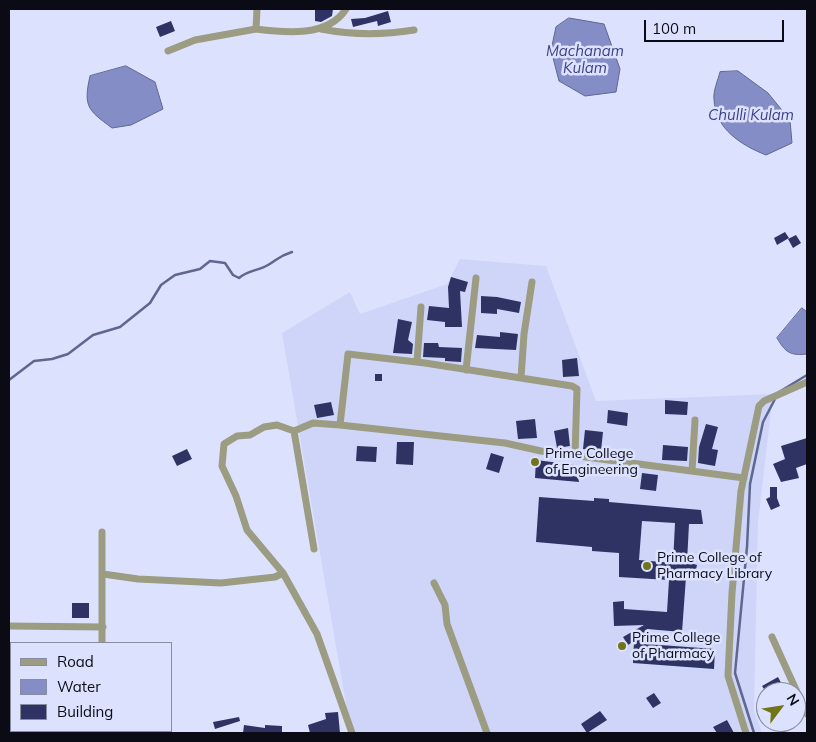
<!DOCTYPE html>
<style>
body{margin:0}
#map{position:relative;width:816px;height:742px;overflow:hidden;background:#dce2fe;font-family:Mulish,sans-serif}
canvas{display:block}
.frame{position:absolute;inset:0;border:10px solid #0a0b14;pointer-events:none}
.legend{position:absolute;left:10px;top:642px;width:162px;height:90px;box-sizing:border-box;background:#dce2fe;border:1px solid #888ca0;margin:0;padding:6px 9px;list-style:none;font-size:15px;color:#0a0b14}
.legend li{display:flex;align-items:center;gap:10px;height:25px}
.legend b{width:25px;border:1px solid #888ca0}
.north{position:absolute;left:756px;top:682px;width:50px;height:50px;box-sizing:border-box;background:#dce2fe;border:1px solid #888ca0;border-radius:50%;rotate:59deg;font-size:14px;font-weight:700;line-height:20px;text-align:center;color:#0a0b14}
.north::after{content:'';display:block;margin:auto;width:18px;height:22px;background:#72741a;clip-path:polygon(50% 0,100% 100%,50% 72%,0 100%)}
.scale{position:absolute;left:644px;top:20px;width:140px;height:22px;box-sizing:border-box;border:2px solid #0a0b14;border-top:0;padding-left:6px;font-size:15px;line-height:18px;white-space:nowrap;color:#0a0b14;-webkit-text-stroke:4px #dce2fe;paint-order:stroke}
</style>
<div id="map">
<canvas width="816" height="742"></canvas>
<div class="frame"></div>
<ul class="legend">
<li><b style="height:6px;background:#9b9c82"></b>Road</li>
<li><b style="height:14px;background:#848dc5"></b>Water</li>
<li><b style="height:14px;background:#2e3363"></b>Building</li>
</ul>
<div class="north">N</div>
<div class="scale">100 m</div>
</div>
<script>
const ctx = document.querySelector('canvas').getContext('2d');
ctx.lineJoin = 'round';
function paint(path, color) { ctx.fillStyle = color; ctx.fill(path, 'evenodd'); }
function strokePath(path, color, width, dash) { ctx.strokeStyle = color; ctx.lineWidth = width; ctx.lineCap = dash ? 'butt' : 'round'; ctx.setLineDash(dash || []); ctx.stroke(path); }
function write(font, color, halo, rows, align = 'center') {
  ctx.font = font + ' Mulish,sans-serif'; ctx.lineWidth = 5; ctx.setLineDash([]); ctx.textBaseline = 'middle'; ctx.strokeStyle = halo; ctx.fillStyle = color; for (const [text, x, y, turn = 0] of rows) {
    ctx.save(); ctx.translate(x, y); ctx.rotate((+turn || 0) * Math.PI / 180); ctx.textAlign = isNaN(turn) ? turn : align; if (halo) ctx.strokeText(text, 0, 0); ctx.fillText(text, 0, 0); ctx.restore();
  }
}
paint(new Path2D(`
 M 460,259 L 546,266 L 596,401 L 773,394 L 758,522 L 754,711 L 762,733 L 351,733 L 282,333 L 350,292 L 360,314 L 447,284 Z`), '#ced5f8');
const water = new Path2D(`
 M 569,18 L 604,24 L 620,69 L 616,92 L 585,96 L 559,81 L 551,50 L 556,27 Z
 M 126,66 L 155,82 L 163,109 L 131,125 L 112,128 C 88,110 83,107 90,76 Z
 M 738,71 L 768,93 L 790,120 L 792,143 L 766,155 C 741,145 715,129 714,99 C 713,91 718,80 720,72 Z
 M 802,308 L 807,312 L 807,354 C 790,356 785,352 777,338 Z`);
paint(water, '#848dc5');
strokePath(water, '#5f6690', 1);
strokePath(new Path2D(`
 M 9,380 L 34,361 L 52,359 L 68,354 L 93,335 L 120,327 L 150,303 L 161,285 L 175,275 L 200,269 L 210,261 L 225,263 L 233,275 L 239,278 C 248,270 258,271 268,265 C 278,259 279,256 292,252
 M 779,392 L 807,375
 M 754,733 L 735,673 L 747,547 L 750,484 L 763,422 L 775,399`), '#5f6690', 2.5);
paint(new Path2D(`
 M 315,9 L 333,9 L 332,16 L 321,22 L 315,21 Z
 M 388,11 L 391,22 L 378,26 L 377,21 L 353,27 L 351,19 L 365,18 Z
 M 171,21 L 175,31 L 160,37 L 156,27 Z
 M 785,232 L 789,238 L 777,245 L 774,238 Z
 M 796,235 L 801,243 L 793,248 L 788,239 Z
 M 451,277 L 468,282 L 465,292 L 460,291 L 462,327 L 445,327 L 445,322 L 427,320 L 429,306 L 449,308 L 448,287 Z
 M 481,296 L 497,297 L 521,302 L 519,313 L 497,309 L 497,314 L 481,313 Z
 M 398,319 L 412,322 L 408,340 L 413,344 L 412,354 L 393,353 Z
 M 500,332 L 518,334 L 516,350 L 475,348 L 477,335 L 500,337 Z
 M 424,343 L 438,343 L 439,347 L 462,348 L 461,362 L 445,361 L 445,358 L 423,357 Z
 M 577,358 L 579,376 L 563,377 L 562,360 Z
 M 375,374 L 382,374 L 382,381 L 375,381 Z
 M 665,400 L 688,402 L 687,415 L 665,414 Z
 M 331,402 L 334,415 L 317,418 L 314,405 Z
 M 608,410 L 628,413 L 627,426 L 607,423 Z
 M 535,419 L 537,438 L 518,439 L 516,421 Z
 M 706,424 L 718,427 L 712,449 L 718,450 L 715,466 L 698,463 L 699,447 Z
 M 568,428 L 570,446 L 557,448 L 554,431 Z
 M 585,430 L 603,432 L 601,451 L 583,449 Z
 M 807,438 L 807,464 L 796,468 L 799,478 L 781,482 L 773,464 L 785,459 L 781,446 Z
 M 397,442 L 414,442 L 413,465 L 396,464 Z
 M 663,445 L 688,447 L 687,461 L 662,460 Z
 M 357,446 L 377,447 L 376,462 L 356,461 Z
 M 187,449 L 192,459 L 177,466 L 172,456 Z
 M 491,453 L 504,457 L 499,473 L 486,469 Z
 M 536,460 L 575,465 L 579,482 L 535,478 Z
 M 642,473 L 658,475 L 656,491 L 640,489 Z
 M 770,487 L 777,487 L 777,498 L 780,506 L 771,510 L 766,499 L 770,497 Z
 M 539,497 L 594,501 L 594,498 L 609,499 L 609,502 L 701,510 L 703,524 L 689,524 L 687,562 L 697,565 L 694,579 L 686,577 L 682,632 L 647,629 L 646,644 L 715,649 L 714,669 L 633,663 L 634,641 L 628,645 L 623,637 L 644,625 L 614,626 L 613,602 L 624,601 L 624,609 L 667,612 L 669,580 L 619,577 L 619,553 L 592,551 L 592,547 L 536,542 ZM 642,521 L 675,523 L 673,563 L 639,560 Z
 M 72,603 L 89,603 L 89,618 L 72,618 Z
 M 778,677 L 785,690 L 781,692 L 766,692 L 762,686 Z
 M 654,693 L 661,703 L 653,708 L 646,698 Z
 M 600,711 L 607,720 L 587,733 L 581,724 Z
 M 338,712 L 340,733 L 310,733 L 308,725 L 326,719 L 325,713 Z
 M 239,717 L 240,721 L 215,729 L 213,722 Z
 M 727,720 L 734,733 L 717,733 L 713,727 Z
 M 244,725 L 265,728 L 265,725 L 282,726 L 282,733 L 243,733 Z`), '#2e3363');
strokePath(new Path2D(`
 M 257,9 L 256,29 C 286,33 328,37 346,9
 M 321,29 C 352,35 383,35 414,30
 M 168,51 L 195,40 L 256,29
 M 417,362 L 421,307
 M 466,370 L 476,278
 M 521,378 L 524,334 L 532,282
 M 294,431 L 277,425 L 264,427 L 250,435 L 237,436 L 224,444 L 222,466 L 236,496 L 247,530 L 283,573 L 317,634 L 352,733
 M 575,456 L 577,389 L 572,386 L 425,363 L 348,354 L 340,425 L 505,443 L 541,451 L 744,478
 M 692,471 L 695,420
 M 102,532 L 102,643
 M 314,549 L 294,431 L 313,423 L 340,425
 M 103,574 L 138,579 L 221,583 L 275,577 L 283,573
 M 434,583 L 445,605 L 447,624 L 487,733
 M 9,626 L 103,627
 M 772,637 L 807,714
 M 9,689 L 11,689
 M 103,731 L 103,733
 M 746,733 L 728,676 L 732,593 L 741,491 L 759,406 L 764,401 L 807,382`), '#9b9c82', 7);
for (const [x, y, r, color] of [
 [535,462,5,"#72741a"],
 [647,566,5,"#72741a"],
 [622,646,5,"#72741a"]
]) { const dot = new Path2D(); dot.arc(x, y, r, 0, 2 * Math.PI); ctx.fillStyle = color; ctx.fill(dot); strokePath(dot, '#dce2fe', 2); }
write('14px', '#0a0b14', '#dce2fe', [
 ["Prime College",545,454],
 ["of Engineering",545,470],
 ["Prime College of",657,558],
 ["Pharmacy Library",657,574],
 ["Prime College",632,638],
 ["of Pharmacy",632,654]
], 'left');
write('italic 15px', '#3d4288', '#dce2fe', [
 ["Machanam",585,51],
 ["Kulam",585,68],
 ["Chulli Kulam",751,115]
]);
</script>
